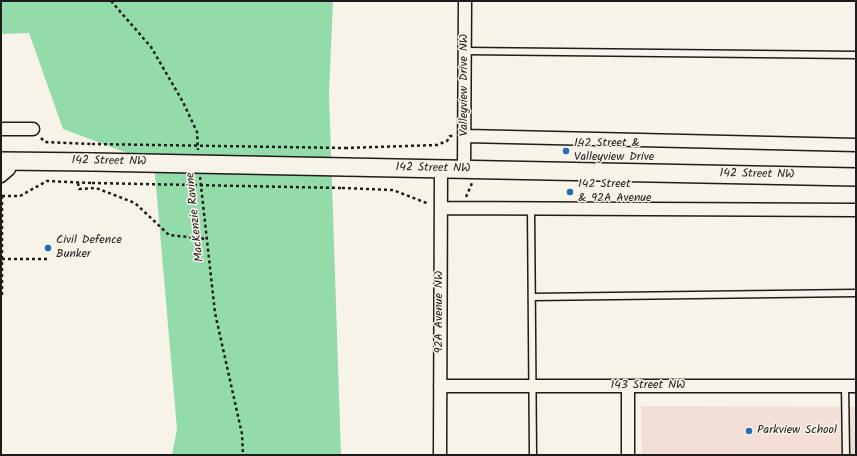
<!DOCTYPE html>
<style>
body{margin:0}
#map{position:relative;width:857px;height:456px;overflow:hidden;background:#f7f3e8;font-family:Kalam,sans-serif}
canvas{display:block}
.frame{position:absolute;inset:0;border:2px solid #1c1c1c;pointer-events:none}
</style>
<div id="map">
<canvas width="857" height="456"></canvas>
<div class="frame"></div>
</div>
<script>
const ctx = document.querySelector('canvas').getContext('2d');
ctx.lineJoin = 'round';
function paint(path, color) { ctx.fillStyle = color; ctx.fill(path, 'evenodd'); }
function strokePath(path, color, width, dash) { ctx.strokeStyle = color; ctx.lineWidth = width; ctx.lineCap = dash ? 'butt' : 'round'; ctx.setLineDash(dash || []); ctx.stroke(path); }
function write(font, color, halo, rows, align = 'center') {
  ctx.font = font + ' Kalam,sans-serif'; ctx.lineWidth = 3; ctx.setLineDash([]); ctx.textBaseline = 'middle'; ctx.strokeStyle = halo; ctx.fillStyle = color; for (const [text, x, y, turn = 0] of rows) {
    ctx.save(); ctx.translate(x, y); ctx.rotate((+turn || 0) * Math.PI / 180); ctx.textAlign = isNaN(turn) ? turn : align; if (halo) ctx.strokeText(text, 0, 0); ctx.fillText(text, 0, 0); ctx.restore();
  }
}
paint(new Path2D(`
 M 641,406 L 856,407 L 856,455 L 642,455 Z`), '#f4dfd6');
paint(new Path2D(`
 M 1,1 L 333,1 L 329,94 L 341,455 L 172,455 L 177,429 L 154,163 L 63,129 L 29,33 L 1,34 Z`), '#94dbaa');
const lane = new Path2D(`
 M 465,51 L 856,55
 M 531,208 L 533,455
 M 532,297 L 856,293
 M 845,386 L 846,455`);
const street = new Path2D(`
 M 1,129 L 33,129
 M 466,136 L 856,145
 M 464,170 L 465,1
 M 1,176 L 9,169 L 11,161
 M 441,208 L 856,210
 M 440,386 L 856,386
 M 628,386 L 628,455
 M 440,455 L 441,169`);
const secondary = new Path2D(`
 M 1,161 L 93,162
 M 345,167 L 856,177`);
strokePath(lane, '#1c1c1c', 9);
strokePath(street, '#1c1c1c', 15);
strokePath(secondary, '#1c1c1c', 20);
strokePath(new Path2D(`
 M 111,1 L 151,47 L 183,102 L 197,132 L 198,150
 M 41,138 L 45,142 L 92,144
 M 345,148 L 437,145 L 447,141 L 450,136 L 453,136
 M 200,177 L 215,313 L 242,434 L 243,455
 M 78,183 L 79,189 L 96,188 L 135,203 L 169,235 L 207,239
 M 342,188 L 393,190 L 429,204
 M 2,196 L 2,298
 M 2,196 L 20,196 L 47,181 L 92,183
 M 466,197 L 472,183
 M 2,259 L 50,259`), '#1c1c1c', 2.5, [3, 3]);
strokePath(lane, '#f7f3e8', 6);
strokePath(street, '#f7f3e8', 12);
strokePath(secondary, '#f7f3e8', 17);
const secondaryBridge = new Path2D(`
 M 93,162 L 345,167`);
strokePath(secondaryBridge, '#1c1c1c', 20, []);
strokePath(new Path2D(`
 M 92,144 L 345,148
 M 92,183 L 342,188`), '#1c1c1c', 2.5, [3, 3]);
strokePath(secondaryBridge, '#f7f3e8', 17);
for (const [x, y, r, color] of [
 [566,151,4,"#1f6fb2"],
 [570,192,4,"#1f6fb2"],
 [48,248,4,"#1f6fb2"],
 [749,431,4,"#1f6fb2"]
]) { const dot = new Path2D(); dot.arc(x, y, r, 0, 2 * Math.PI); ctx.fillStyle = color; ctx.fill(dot); strokePath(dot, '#f7f3e8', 1.5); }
write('12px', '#1c1c1c', '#f7f3e8', [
 ["Valleyview Drive NW",465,85,-90],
 ["142 Street NW",109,162,1],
 ["142 Street NW",433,169,1],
 ["142 Street NW",757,175,1],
 ["MacKenzie Ravine",196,217,-96],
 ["92A Avenue NW",440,312,-90],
 ["143 Street NW",648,386]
]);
write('12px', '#1c1c1c', '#f7f3e8', [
 ["142 Street &",574,144],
 ["Valleyview Drive",574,158],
 ["142 Street",578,185],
 ["& 92A Avenue",578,199],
 ["Civil Defence",56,241],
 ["Bunker",56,255],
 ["Parkview School",757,431]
], 'left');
</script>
